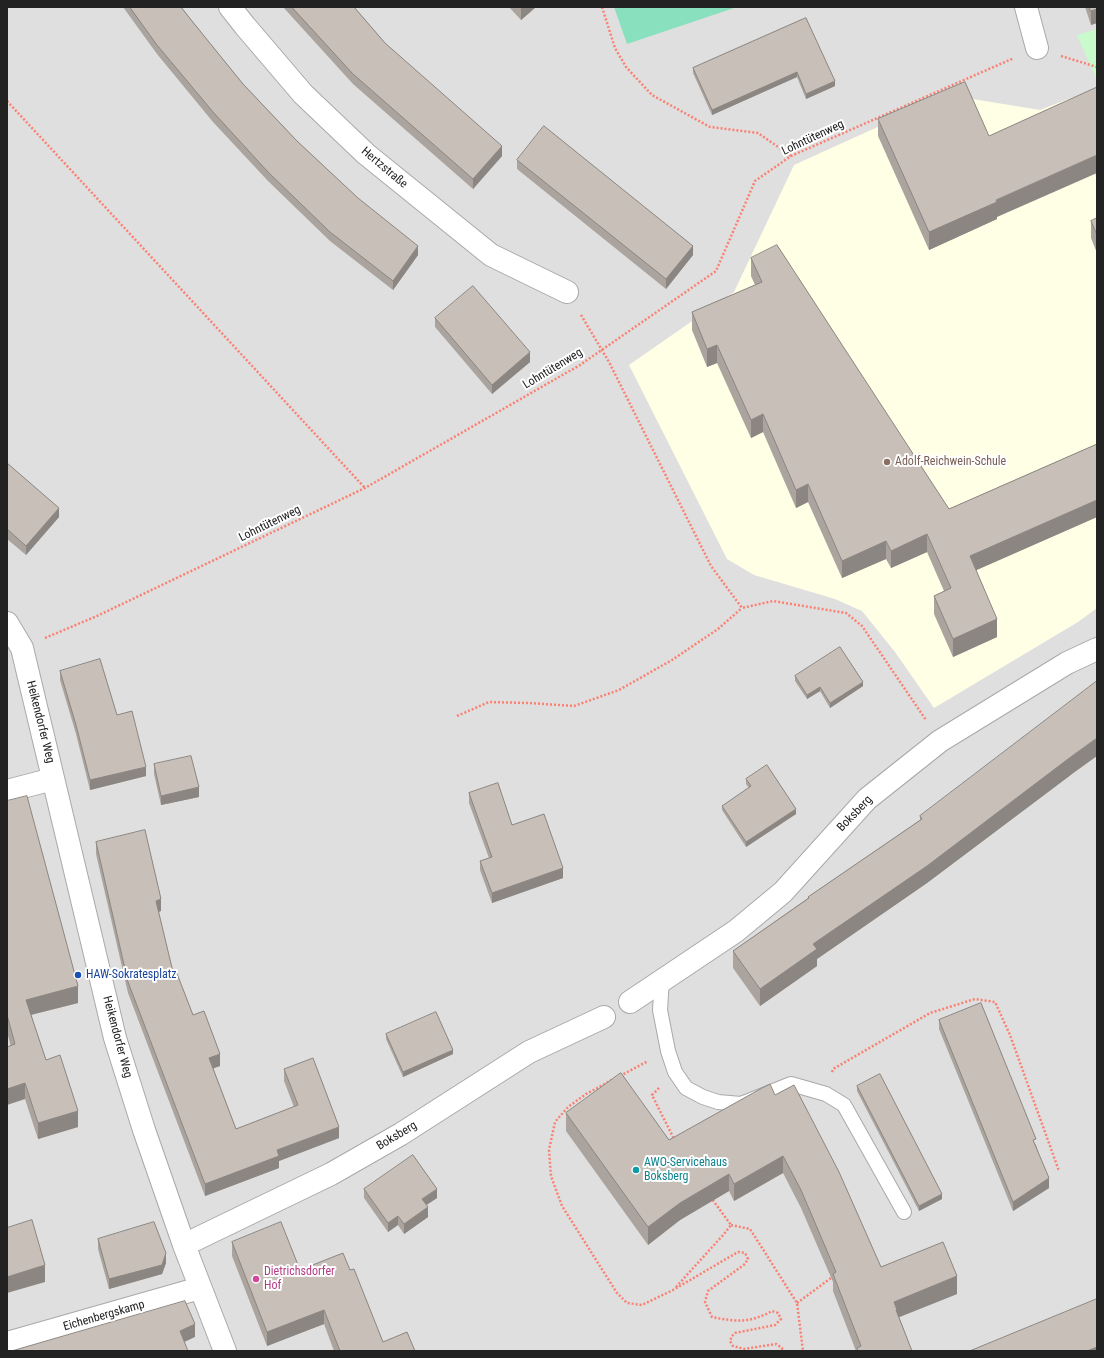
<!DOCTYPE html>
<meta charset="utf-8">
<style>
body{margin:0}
#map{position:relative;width:1104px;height:1358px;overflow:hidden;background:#f2efe9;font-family:"Roboto Condensed",sans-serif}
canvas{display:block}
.frame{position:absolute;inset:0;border:8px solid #222;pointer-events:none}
</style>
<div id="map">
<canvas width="1104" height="1358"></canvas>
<div class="frame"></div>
</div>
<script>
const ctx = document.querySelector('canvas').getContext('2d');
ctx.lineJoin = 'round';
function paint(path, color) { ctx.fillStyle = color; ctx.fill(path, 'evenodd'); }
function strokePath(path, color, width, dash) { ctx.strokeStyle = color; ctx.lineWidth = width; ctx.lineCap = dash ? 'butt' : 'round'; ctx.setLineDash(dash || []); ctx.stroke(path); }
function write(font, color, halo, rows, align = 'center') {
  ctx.font = font + ' "Roboto Condensed",sans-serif'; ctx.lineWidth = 4; ctx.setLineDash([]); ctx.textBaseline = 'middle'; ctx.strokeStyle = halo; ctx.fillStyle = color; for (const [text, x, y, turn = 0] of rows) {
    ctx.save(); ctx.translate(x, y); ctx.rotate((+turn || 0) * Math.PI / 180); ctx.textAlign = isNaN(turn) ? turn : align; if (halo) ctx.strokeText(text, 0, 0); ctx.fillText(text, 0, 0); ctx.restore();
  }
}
paint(new Path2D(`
 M 7,7 L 1097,7 L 1097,1351 L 7,1351 Z`), '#e0dfdf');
paint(new Path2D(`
 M 1097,88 L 1097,173 L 1095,174 L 1097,179 L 1097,608 L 1078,622 L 934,708 L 895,652 L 862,611 L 835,599 L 754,575 L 727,559 L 629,365 L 734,292 L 794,165 L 948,95 L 1040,110 Z`), '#ffffe5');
paint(new Path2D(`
 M 1097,29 L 1097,80 L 1077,35 Z`), '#c8facc');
paint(new Path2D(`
 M 614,7 L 737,7 L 627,44 Z`), '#88e0be');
const service = new Path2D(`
 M 662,979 L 660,1010 L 668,1051 L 675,1072 L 686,1088 L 703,1097 L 718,1102 L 741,1104 L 791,1084 L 826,1094 L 844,1105 L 904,1212`);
const minor = new Path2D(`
 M 230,7 L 245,26 L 303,94 L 366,154 L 491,255 L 567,292
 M 1026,7 L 1037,48
 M 7,623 L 22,648 L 115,1038 L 144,1130 L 184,1245 L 225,1351
 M 7,791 L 53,779
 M 630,1002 L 736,931 L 783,892 L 867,799 L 940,741 L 1067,663 L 1097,649
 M 184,1245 L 331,1174 L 401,1134 L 529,1052 L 604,1017
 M 7,1343 L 200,1288`);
strokePath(service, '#a9a9a9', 16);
strokePath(minor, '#a9a9a9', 24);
strokePath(new Path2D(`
 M 602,7 L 615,48 L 626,67 L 652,95 L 710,127 L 758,133 L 791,156
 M 1061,56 L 1097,67
 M 7,101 L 365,488
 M 581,315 L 609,362 L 711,566 L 742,608 L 773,601 L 846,613 L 862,626 L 926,720
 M 45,638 L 97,616 L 365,488 L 580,365 L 716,271 L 755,181 L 791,156 L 1014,58
 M 457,716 L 489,702 L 529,703 L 574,706 L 619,690 L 672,660 L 718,629 L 742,608
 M 832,1072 L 833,1069 L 930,1013 L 975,999 L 995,1002 L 1010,1035 L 1059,1171
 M 620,1076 L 648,1061
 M 612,1080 L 586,1094 L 568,1107 L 555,1122 L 549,1150 L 551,1176 L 562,1206 L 617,1293 L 627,1303 L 642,1305 L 673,1290 L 738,1252 L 745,1253 L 748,1259 L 745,1264 L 708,1291 L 705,1302 L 712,1317 C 736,1322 750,1323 772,1311 L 778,1313 L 781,1319 L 775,1325 L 735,1333 L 732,1336 L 730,1341 L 733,1346 L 744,1349 L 776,1344 L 782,1348 L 782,1351
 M 659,1088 L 652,1095 L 674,1139
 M 731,1225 L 750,1229 L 797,1303 L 803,1351
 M 676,1287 L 724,1234 L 731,1225 L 712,1199
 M 797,1303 L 831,1278`), '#fa8072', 2.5, [2, 2]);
strokePath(service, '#fff', 14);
strokePath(minor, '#fff', 22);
paint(new Path2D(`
 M 123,7 L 181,7 L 192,21 L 243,84 L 297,141 L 418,255 L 393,290 L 330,241 L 268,181 L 213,122 L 157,54 Z
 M 283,7 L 354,7 L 385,43 L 502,156 L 473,189 L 353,84 Z
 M 509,7 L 536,7 L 521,20 Z
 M 1085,7 L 1097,7 L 1097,23 L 1091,25 Z
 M 806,18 L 835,86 L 806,99 L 797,77 L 712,115 L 693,73 L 693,68 Z
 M 878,119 L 989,136 L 997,219 L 929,250 L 878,136 Z
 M 517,160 L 693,255 L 666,289 L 517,169 Z
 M 1097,218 L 1097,253 L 1091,238 L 1091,221 Z
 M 751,258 L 949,509 L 1097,444 L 1097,517 L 976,570 L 997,637 L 953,657 L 934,614 L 934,596 L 944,591 L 927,552 L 891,568 L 886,559 L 842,578 L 808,502 L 796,508 L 763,432 L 751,438 L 717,363 L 707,367 L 692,330 L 692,312 L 755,285 L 751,276 Z
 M 435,318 L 530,362 L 492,394 L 435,327 Z
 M 7,463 L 59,517 L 26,555 L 7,539 Z
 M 60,671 L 117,715 L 146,776 L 90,790 L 76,734 L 60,680 Z
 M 795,676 L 863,686 L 830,708 L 820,691 L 807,699 L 795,681 Z
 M 154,764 L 199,797 L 161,805 L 154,774 Z
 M 1072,774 L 927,883 L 817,959 L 817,966 L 760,1006 L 733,968 L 733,951 L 808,898 L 808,897 L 920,820 L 920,816 Z
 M 746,779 L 796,814 L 746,847 L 722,810 L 722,806 L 749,788 L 746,784 Z
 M 469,793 L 512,825 L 563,878 L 492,903 L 480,870 L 480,861 L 489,858 L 469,803 Z
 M 7,801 L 78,1003 L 31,1015 L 46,1060 L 78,1127 L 38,1139 L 25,1099 L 7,1032 Z
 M 96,842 L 161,911 L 158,912 L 173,972 L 193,1015 L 220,1066 L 213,1068 L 236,1129 L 294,1107 L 284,1081 L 284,1069 L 339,1138 L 279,1161 L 279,1168 L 205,1196 L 128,993 L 96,854 Z
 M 939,1020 L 1036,1145 L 1049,1188 L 1013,1211 L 939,1029 Z
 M 386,1034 L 453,1054 L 403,1077 L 386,1039 Z
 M 857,1086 L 942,1199 L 919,1211 L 857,1091 Z
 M 775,1095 L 881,1267 L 957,1294 L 899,1317 L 912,1351 L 856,1351 L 833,1291 L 833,1282 L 801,1208 L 783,1173 L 734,1201 L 729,1191 L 680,1220 L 648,1245 L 566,1131 L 566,1113 L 669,1140 Z
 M 364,1189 L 437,1198 L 426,1205 L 428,1217 L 404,1234 L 398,1225 L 388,1232 L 364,1198 Z
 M 98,1239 L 166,1263 L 162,1274 L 109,1289 L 98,1249 Z
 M 232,1242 L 300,1270 L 350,1270 L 383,1342 L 415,1351 L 334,1351 L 324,1324 L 267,1346 L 232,1256 Z`), '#aba49e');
paint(new Path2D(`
 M 521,7 L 536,7 L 521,20 Z
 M 1097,9 L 1097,23 L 1091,25 L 1091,11 Z
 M 797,72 L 797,77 L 712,115 L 712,110 Z
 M 835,81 L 835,86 L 806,99 L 806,94 Z
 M 502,146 L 502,156 L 473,189 L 473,179 Z
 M 1097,155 L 1097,173 L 997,217 L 997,219 L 929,250 L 929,232 L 996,200 Z
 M 418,246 L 418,255 L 393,290 L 393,281 Z
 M 693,246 L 693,255 L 666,289 L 666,279 Z
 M 717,345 L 717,363 L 707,367 L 707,349 Z
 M 530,352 L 530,362 L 492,394 L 492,385 Z
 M 763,414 L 763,432 L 751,438 L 751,420 Z
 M 808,484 L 808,502 L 796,508 L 796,490 Z
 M 1097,500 L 1097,517 L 970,573 L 970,556 Z
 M 59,508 L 59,517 L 26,555 L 26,546 Z
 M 927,534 L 927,552 L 891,568 L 891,551 Z
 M 886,541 L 886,559 L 842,578 L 842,561 Z
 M 997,619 L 997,637 L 953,657 L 953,639 Z
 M 863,682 L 863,686 L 830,708 L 830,703 Z
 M 820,687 L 820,691 L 807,699 L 807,695 Z
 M 1097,738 L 1097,756 L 1072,774 L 927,883 L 817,959 L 817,966 L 760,1006 L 760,989 L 813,944 Z
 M 146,767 L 146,776 L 90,790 L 90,780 Z
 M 199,787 L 199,797 L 161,805 L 161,796 Z
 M 796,809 L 796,814 L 746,847 L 746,842 Z
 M 563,868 L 563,878 L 492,903 L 492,893 Z
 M 161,899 L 161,911 L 156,913 L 156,901 Z
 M 78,986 L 78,1003 L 26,1016 L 26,1000 Z
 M 453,1050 L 453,1054 L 403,1077 L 403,1072 Z
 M 220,1054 L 220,1066 L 209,1070 L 209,1058 Z
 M 25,1083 L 25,1099 L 7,1105 L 7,1089 Z
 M 78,1111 L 78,1127 L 38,1139 L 38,1123 Z
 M 339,1127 L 339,1138 L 279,1161 L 279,1168 L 205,1196 L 205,1184 L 277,1150 Z
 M 783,1156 L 783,1173 L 734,1201 L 734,1184 Z
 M 729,1174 L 729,1191 L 680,1220 L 648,1245 L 648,1227 L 680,1203 Z
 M 1049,1178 L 1049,1188 L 1013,1211 L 1013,1202 Z
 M 437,1189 L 437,1198 L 422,1208 L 422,1199 Z
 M 942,1194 L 942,1199 L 919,1211 L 919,1206 Z
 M 428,1207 L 428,1217 L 404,1234 L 404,1224 Z
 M 398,1216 L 398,1225 L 388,1232 L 388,1223 Z
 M 166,1253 L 166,1263 L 162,1274 L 109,1289 L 109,1279 Z
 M 45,1265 L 45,1282 L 7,1293 L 7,1277 Z
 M 957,1276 L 957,1294 L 897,1318 L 894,1302 Z
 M 324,1310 L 324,1324 L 267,1346 L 267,1332 Z
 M 195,1324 L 195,1337 L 180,1344 L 180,1331 Z
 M 1097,1347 L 1097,1351 L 1087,1351 Z`), '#8b8681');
const building = new Path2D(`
 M 130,7 L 181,7 L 192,21 L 243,84 L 297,141 L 358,198 L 418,246 L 393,281 L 330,232 L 268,172 L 213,112 L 157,45 Z
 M 292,7 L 354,7 L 385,43 L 502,146 L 473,179 L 353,74 Z
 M 1089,7 L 1097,7 L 1097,9 L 1091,11 Z
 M 806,18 L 835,81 L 806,94 L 797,72 L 712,110 L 693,68 Z
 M 965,82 L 989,136 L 1097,87 L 1097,155 L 996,200 L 997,202 L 929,232 L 878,119 Z
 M 544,126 L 693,246 L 666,279 L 517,160 Z
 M 1097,218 L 1097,235 L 1091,221 Z
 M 777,245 L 949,509 L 1097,444 L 1097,500 L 970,556 L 997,619 L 953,639 L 934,596 L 951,588 L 927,534 L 891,551 L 886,541 L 842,561 L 808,484 L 796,490 L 763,414 L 751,420 L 717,345 L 707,349 L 692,312 L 762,282 L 751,258 Z
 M 473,286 L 530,352 L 492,385 L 435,318 Z
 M 7,463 L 59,508 L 26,546 L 7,529 Z
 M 840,647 L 863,682 L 830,703 L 820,687 L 807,695 L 795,676 Z
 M 100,659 L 117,715 L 132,711 L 146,767 L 90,780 L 76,725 L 60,671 Z
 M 1097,681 L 1097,738 L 1072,756 L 927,866 L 813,944 L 817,949 L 760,989 L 733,951 L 809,898 L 808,897 L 922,819 L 920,816 Z
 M 191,756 L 199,787 L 161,796 L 154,764 Z
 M 767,765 L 796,809 L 746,842 L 722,806 L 751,786 L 746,779 Z
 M 498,783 L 512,825 L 544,814 L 563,868 L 492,893 L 480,861 L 492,857 L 469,793 Z
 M 27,796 L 78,986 L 26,1000 L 46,1060 L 60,1055 L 78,1111 L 38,1123 L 25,1083 L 7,1089 L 7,1047 L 15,1044 L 7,1015 L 7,801 Z
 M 145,830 L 161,899 L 156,901 L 173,972 L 176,971 L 193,1015 L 204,1011 L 220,1054 L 209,1058 L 236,1129 L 298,1105 L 284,1069 L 313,1058 L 339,1127 L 277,1150 L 279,1156 L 205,1184 L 128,982 L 96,842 Z
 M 981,1003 L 1036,1139 L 1033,1140 L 1049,1178 L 1013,1202 L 939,1020 Z
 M 436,1012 L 453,1050 L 403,1072 L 386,1034 Z
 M 621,1073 L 669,1140 L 762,1088 L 770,1084 L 775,1095 L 794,1085 L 839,1172 L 881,1267 L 943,1242 L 957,1276 L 894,1302 L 897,1310 L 896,1310 L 912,1351 L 858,1351 L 857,1348 L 861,1346 L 833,1274 L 836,1272 L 801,1190 L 783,1156 L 734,1184 L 729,1174 L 680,1203 L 648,1227 L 566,1113 Z
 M 880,1074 L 942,1194 L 919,1206 L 857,1086 Z
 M 413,1155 L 437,1189 L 422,1199 L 428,1207 L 404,1224 L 398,1216 L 388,1223 L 364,1189 Z
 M 32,1220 L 45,1265 L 7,1277 L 7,1228 Z
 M 154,1222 L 166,1253 L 162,1265 L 109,1279 L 98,1239 Z
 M 281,1222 L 300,1270 L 343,1253 L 350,1270 L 354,1269 L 383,1342 L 407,1332 L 415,1351 L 340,1351 L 324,1310 L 267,1332 L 232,1242 Z
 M 1097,1299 L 1097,1347 L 1087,1351 L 970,1351 Z
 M 185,1301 L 195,1324 L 180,1331 L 188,1351 L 12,1351 Z`);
paint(building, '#c7bfb8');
strokePath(building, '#8b8681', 1);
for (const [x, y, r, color] of [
 [887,462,4,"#8d6e63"],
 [78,975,4,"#1a4fb4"],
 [636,1170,4,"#0f9aa8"],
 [256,1279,4,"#d1479c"]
]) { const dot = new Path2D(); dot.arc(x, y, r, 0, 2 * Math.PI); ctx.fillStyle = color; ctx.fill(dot); strokePath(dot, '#fff', 1.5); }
write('12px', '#222', '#fff', [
 ["Lohntütenweg",813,138,-25],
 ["Hertzstraße",384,168,40],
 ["Lohntütenweg",553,369,-31],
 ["Lohntütenweg",270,524,-26],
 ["Heikendorfer Weg",40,722,76],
 ["Boksberg",855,814,-46],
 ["Heikendorfer Weg",117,1037,75],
 ["Boksberg",397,1136,-31],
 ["Eichenbergskamp",104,1316,-16]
]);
write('12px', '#785e54', '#fff', [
 ["Adolf-Reichwein-Schule",895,462]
], 'left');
write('12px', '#164399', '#fff', [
 ["HAW-Sokratesplatz",86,975]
], 'left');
write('12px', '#0d838f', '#fff', [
 ["AWO-Servicehaus",644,1163],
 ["Boksberg",644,1177]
], 'left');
write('12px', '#b23c85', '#fff', [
 ["Dietrichsdorfer",264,1272],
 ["Hof",264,1286]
], 'left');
</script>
